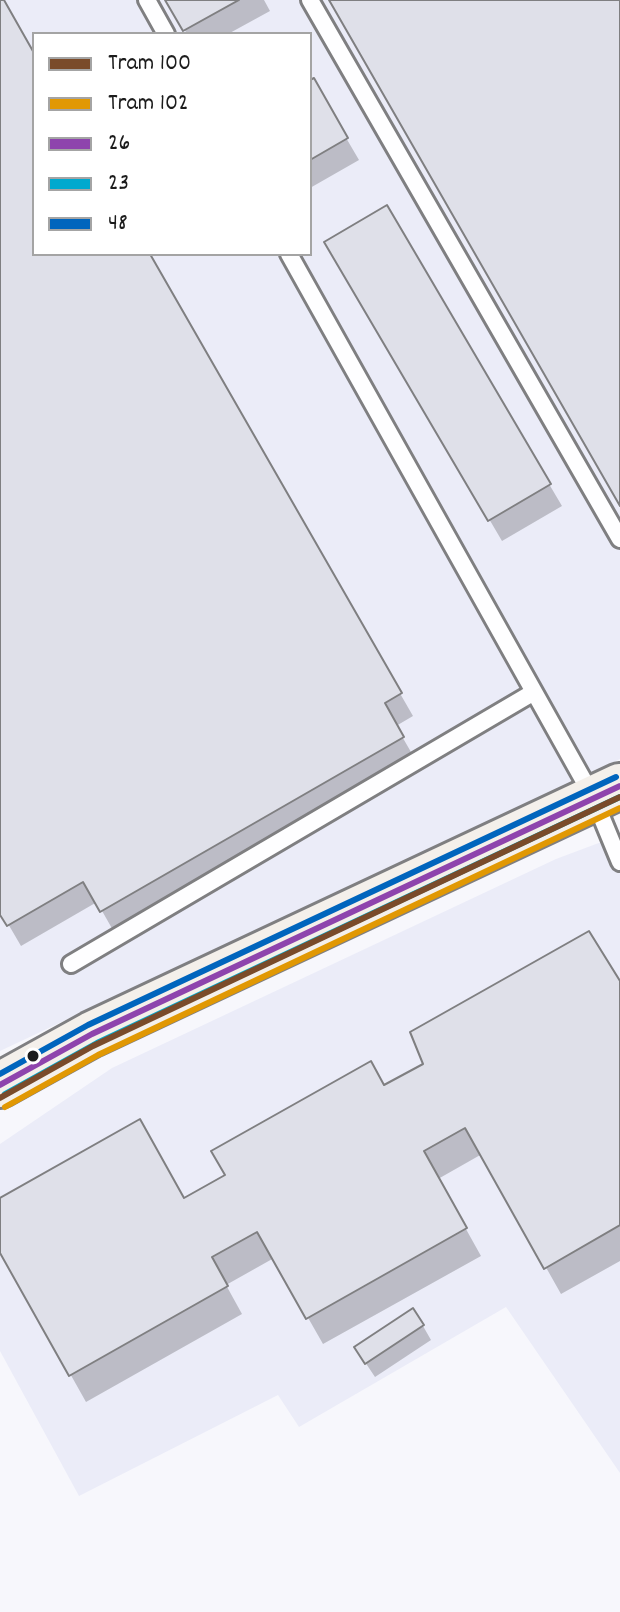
<!DOCTYPE html>
<style>
body{margin:0}
#map{position:relative;width:620px;height:1612px;overflow:hidden;background:#f7f7fc;font-family:Dekko,sans-serif}
canvas{display:block}
.legend{position:absolute;left:32px;top:32px;width:280px;height:224px;box-sizing:border-box;background:#fff;border:2px solid #a4a4a4;margin:0;padding:10px 14px;list-style:none;font-size:24px;color:#1c1c1c}
.legend li{display:flex;align-items:center;gap:16px;height:40px}
.legend b{width:40px;border:2px solid #a4a4a4}
</style>
<div id="map">
<canvas width="620" height="1612"></canvas>
<ul class="legend">
<li><b style="height:10px;background:#7a4b2a"></b>Tram 100</li>
<li><b style="height:10px;background:#e19803"></b>Tram 102</li>
<li><b style="height:10px;background:#8e44ad"></b>26</li>
<li><b style="height:10px;background:#00a9ce"></b>23</li>
<li><b style="height:10px;background:#0065bd"></b>48</li>
</ul>
</div>
<script>
const ctx = document.querySelector('canvas').getContext('2d');
ctx.lineJoin = 'round';
function paint(path, color) { ctx.fillStyle = color; ctx.fill(path, 'evenodd'); }
function strokePath(path, color, width, dash) { ctx.strokeStyle = color; ctx.lineWidth = width; ctx.lineCap = dash ? 'butt' : 'round'; ctx.setLineDash(dash || []); ctx.stroke(path); }
paint(new Path2D(`
 M 0,0 L 620,0 L 620,759 L 0,1051 ZM 34,34 L 310,34 L 310,254 L 34,254 Z
 M 620,835 L 620,1473 L 506,1307 L 299,1427 L 278,1395 L 79,1496 L 0,1351 L 0,1144 L 112,1068 L 556,859 Z`), '#ebecf8');
paint(new Path2D(`
 M 0,0 L 34,57 L 34,254 L 147,254 L 413,716 L 396,726 L 415,759 L 114,932 L 97,902 L 21,946 L 0,910 Z
 M 168,0 L 264,0 L 270,11 L 228,34 L 187,34 Z
 M 310,83 L 325,102 L 359,160 L 310,188 Z
 M 386,208 L 562,506 L 502,541 L 327,243 Z
 M 620,984 L 620,1261 L 561,1294 L 482,1154 L 438,1179 L 481,1256 L 323,1344 L 274,1258 L 226,1285 L 242,1314 L 86,1402 L 0,1249 L 0,1200 L 184,1200 L 384,1088 Z
 M 423,1326 L 431,1340 L 375,1377 L 365,1362 Z`), '#0003');
const building = new Path2D(`
 M 0,0 L 4,0 L 34,53 L 34,254 L 150,254 L 402,693 L 385,703 L 404,737 L 100,912 L 83,882 L 7,926 L 0,915 Z
 M 165,0 L 239,0 L 183,31 Z
 M 329,0 L 620,0 L 620,506 Z
 M 314,78 L 348,138 L 310,160 L 310,80 Z
 M 387,205 L 551,484 L 488,521 L 324,242 Z
 M 589,931 L 620,981 L 620,1225 L 544,1269 L 465,1128 L 424,1151 L 467,1228 L 306,1319 L 257,1232 L 212,1257 L 228,1286 L 69,1376 L 0,1253 L 0,1198 L 140,1119 L 184,1198 L 225,1175 L 211,1151 L 371,1061 L 384,1085 L 423,1064 L 410,1032 Z
 M 413,1308 L 424,1325 L 365,1364 L 354,1347 Z`);
paint(building, '#dfe0e9');
strokePath(building, '#7f7f81', 2);
const lane = new Path2D(`
 M 147,0 L 166,34
 M 310,0 L 620,539
 M 289,254 L 594,799 L 620,862
 M 71,964 L 534,692`);
const primary = new Path2D(`
 M 0,1085 L 92,1034 L 620,786`);
strokePath(lane, '#7f7f81', 22);
strokePath(primary, '#7f7f81', 50);
strokePath(lane, '#fefeff', 16);
strokePath(primary, '#f4f0eb', 44);
strokePath(new Path2D(`
 M 0,1085 L 92,1034 L 620,786`), '#8e44ad', 6);
strokePath(new Path2D(`
 M 5,1094 L 97,1043 L 620,797`), '#00a9ce', 6);
strokePath(new Path2D(`
 M 0,1074 L 88,1025 L 616,777`), '#0065bd', 6);
strokePath(new Path2D(`
 M 0,1098 L 93,1046 L 620,797`), '#7a4b2a', 6);
strokePath(new Path2D(`
 M 5,1107 L 98,1055 L 620,808`), '#e19803', 6);
for (const [x, y, r, color] of [
 [33,1056,7,"#1c1c1c"]
]) { const dot = new Path2D(); dot.arc(x, y, r, 0, 2 * Math.PI); ctx.fillStyle = color; ctx.fill(dot); strokePath(dot, '#fff', 3); }
</script>
